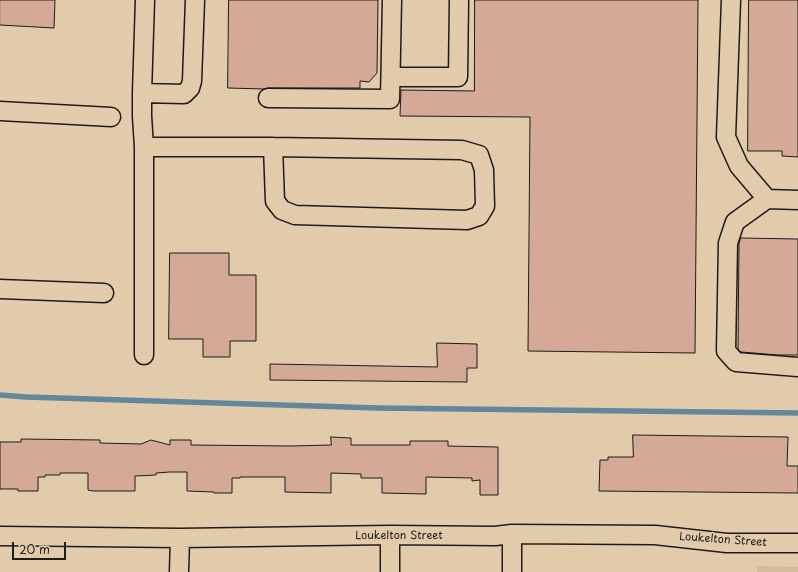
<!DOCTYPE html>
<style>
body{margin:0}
#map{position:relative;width:798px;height:572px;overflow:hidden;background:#e2cbab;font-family:"Playpen Sans",sans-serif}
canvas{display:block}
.scale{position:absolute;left:12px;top:542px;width:54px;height:18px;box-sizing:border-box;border:2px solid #1c1c1c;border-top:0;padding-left:5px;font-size:12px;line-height:14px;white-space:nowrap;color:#1c1c1c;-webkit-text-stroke:3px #e2cbab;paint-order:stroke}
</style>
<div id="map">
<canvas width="798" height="572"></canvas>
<div class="scale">20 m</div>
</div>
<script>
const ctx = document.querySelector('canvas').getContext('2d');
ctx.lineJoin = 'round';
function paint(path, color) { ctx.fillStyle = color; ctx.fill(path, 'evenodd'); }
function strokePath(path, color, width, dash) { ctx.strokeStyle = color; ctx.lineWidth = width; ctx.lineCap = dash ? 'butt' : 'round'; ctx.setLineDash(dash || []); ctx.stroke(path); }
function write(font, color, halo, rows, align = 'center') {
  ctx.font = font + ' "Playpen Sans",sans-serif'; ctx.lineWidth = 3; ctx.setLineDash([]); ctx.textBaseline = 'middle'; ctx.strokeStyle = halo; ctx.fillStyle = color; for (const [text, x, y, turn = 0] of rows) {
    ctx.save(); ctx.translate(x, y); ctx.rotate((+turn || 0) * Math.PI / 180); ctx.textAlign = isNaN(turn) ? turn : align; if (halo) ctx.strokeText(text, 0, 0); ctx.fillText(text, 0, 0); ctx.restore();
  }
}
paint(new Path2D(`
 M 757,566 L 798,567 L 798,572 L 757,572 Z`), '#d6ba9f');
strokePath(new Path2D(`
 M 0,395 L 26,397 L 377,408 L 798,413`), '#62879c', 5.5);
const building = new Path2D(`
 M 0,0 L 55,0 L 54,28 L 0,25 Z
 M 229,0 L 378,0 L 377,73 L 369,82 L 360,81 L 360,88 L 268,88 L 264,89 L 228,88 Z
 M 475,0 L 698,0 L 695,353 L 528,351 L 530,117 L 400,116 L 401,90 L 474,91 Z
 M 749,0 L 798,0 L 798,157 L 782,156 L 782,151 L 748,151 Z
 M 741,238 L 798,239 L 798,355 L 778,355 L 741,352 L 738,349 L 739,244 Z
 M 170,253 L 229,253 L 229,275 L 256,275 L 256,341 L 230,341 L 230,357 L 203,357 L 203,339 L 169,339 Z
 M 437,343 L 477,344 L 477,368 L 467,368 L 467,382 L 270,380 L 270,364 L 437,367 Z
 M 633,435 L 788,437 L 787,466 L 798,466 L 798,493 L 599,491 L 600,460 L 608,460 L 608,457 L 633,457 Z
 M 331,437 L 351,438 L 351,445 L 410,445 L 410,441 L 448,441 L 448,446 L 498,447 L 498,495 L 480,495 L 480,480 L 472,481 L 472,478 L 426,477 L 426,494 L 382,493 L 382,478 L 361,478 L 361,474 L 331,473 L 331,493 L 285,492 L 285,477 L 240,477 L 240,478 L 232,478 L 232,493 L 214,493 L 214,492 L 187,491 L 187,472 L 170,472 L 156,473 L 156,475 L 135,476 L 135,491 L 93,491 L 88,490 L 88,473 L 60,473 L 60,475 L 45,475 L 45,477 L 38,477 L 38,491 L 18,491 L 18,489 L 0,489 L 0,442 L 21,442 L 21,439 L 100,440 L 100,443 L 141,444 L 151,440 L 170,445 L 170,440 L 191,440 L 191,445 L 291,446 L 331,445 Z`);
paint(building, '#d4a995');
strokePath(building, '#1c1c1c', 1);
const minor = new Path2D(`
 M 145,0 L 142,93 L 184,94 L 190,88 L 192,81 L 195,0
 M 731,0 L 726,137 L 739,166 L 767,199
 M 391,77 L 458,77 L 459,0
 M 142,93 L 142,116 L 144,147 L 273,147 L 462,150 L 479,155 L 484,170 L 485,206 L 479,216 L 467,220 L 295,215 L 282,210 L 275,201 L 273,147
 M 268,98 L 390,99 L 392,0
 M 0,111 L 111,117
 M 767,199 L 735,222 L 728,243 L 726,351 L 736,362 L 798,367
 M 767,199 L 798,200
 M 0,289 L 104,293
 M 144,355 L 144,147
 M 512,534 L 512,572
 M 0,536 L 180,538 L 390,535 L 495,536 L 512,534 L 655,535 L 727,543 L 798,543
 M 179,572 L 180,538
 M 390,572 L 390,535`);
strokePath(minor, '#1c1c1c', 21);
strokePath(minor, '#e2cbab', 18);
write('11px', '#1c1c1c', '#e2cbab', [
 ["Loukelton Street",399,536],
 ["Loukelton Street",723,540,4]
]);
</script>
